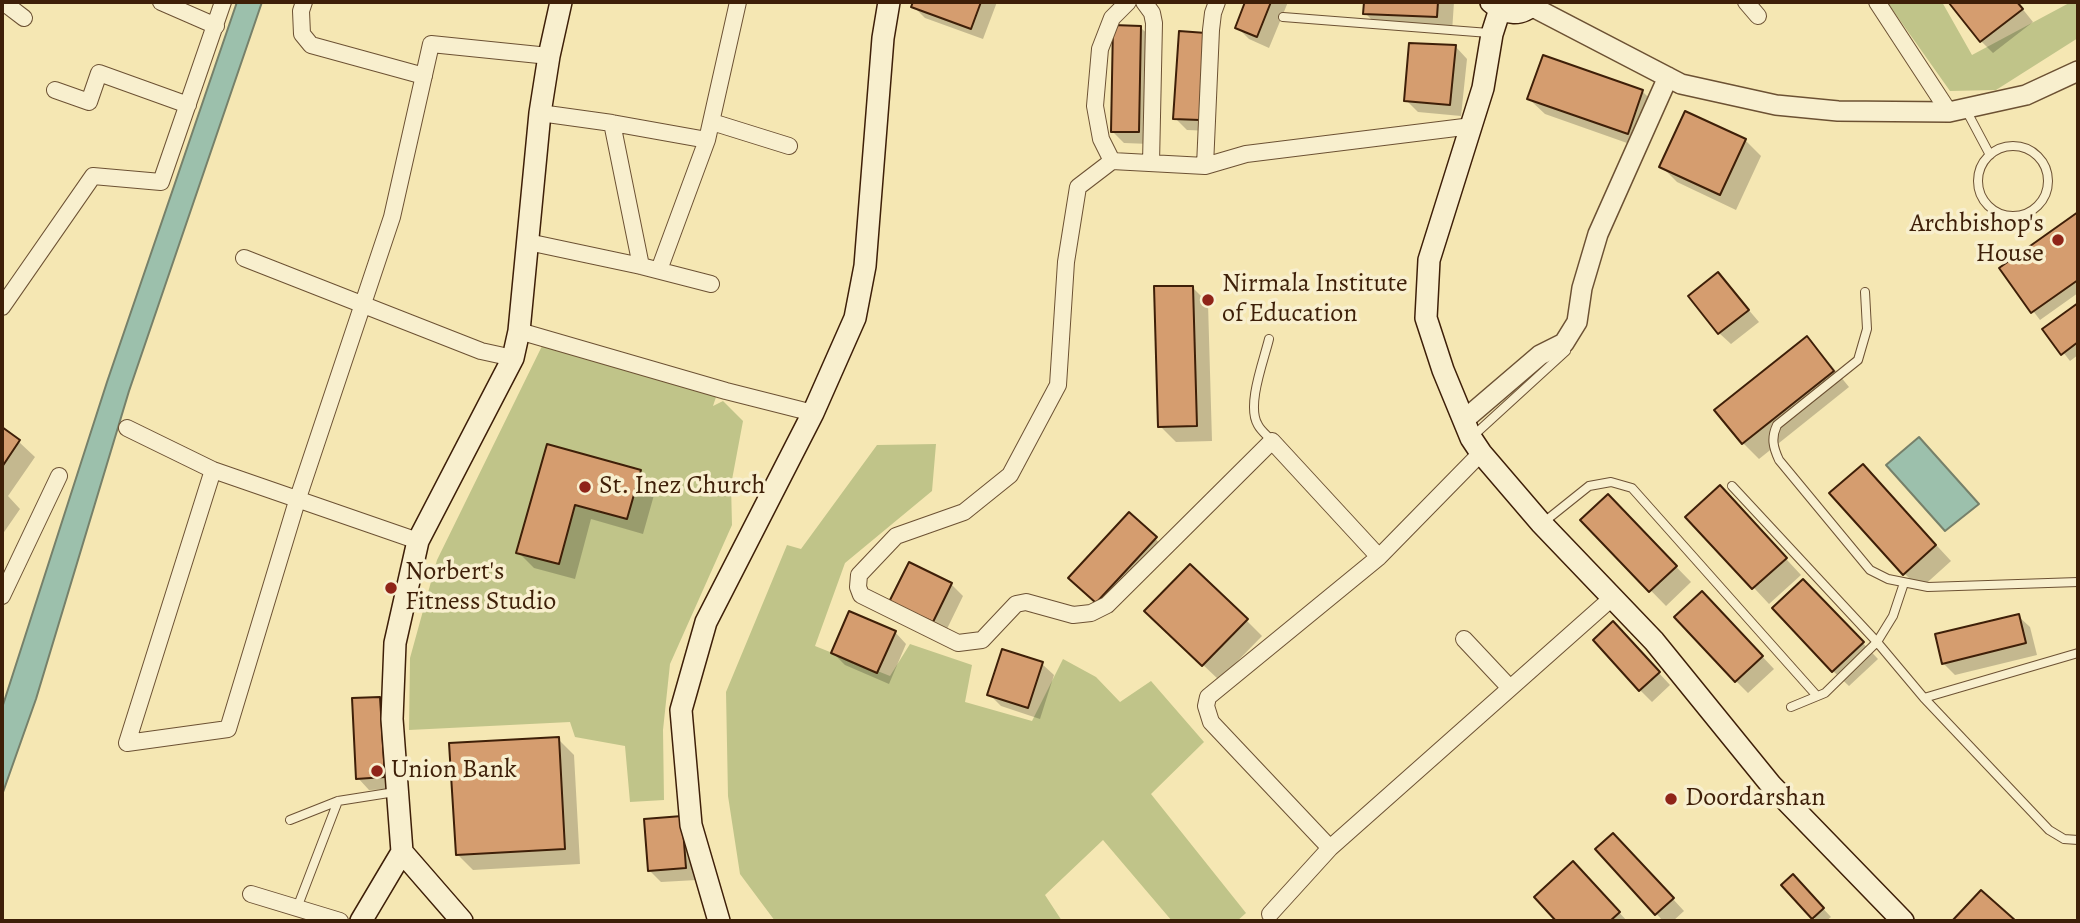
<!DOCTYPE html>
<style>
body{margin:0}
#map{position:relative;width:2080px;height:923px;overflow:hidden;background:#f5e7b3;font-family:Alegreya,serif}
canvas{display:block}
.frame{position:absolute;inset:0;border:4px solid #3e1f08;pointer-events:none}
</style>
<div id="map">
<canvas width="2080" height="923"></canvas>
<div class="frame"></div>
</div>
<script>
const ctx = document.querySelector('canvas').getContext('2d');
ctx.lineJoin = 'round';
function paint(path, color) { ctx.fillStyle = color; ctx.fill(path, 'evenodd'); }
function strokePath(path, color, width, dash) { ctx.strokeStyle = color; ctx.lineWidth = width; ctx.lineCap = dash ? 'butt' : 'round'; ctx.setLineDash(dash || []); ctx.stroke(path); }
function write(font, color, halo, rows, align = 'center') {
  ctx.font = font + ' Alegreya,serif'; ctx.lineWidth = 7; ctx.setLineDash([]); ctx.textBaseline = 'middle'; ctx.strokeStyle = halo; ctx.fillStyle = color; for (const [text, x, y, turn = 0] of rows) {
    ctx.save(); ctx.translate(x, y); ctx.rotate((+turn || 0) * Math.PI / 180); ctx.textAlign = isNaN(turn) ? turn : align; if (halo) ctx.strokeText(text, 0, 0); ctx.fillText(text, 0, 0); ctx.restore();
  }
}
paint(new Path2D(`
 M 1887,2 L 1942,2 L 1972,55 L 2071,2 L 2078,2 L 2078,38 L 1996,90 L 1950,91 Z
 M 543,344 L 716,397 L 713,406 L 723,401 L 743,421 L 731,485 L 732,525 L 670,664 L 663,730 L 664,800 L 630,802 L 625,746 L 575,737 L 570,722 L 409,730 L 410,658 L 437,560 Z
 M 936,444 L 932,491 L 845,563 L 815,646 L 890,676 L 910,644 L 972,665 L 965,702 L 1032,721 L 1063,659 L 1096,677 L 1120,702 L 1151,681 L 1204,742 L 1151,794 L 1246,913 L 1237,921 L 1172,921 L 1103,840 L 1045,895 L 1062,921 L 775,921 L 740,874 L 728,796 L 726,692 L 787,545 L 801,549 L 877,445 Z`), '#c0c489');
const water = new Path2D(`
 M 237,2 L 262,2 L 129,391 L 36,699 L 2,795 L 2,708 L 107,382 Z
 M 1919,437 L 1979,504 L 1945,531 L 1886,465 Z`);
paint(water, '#9cc0ac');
strokePath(water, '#76806a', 2);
paint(new Path2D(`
 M 914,2 L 997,2 L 983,39 L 925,18 L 913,6 Z
 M 1247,2 L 1288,2 L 1269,48 L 1249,39 L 1237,27 Z
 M 1366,2 L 1454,2 L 1452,32 L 1381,29 L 1365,13 Z
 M 1954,2 L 2017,2 L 2033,22 L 1993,53 L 1981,41 L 1952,3 Z
 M 1141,28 L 1153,39 L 1150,144 L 1124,143 L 1112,131 Z
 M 1217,46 L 1211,131 L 1187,130 L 1175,118 Z
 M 1456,47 L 1467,59 L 1461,116 L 1418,112 L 1406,100 Z
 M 1642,91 L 1658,107 L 1644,149 L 1545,114 L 1529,99 Z
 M 1745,140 L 1761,156 L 1736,210 L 1677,182 L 1661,166 Z
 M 2078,215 L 2078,293 L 2040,320 L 2001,269 Z
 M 1718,274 L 1759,322 L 1731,344 L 1719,333 Z
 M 1192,287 L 1208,303 L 1212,441 L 1176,442 L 1160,426 Z
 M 2078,305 L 2078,355 L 2070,361 L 2045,329 Z
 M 1807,339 L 1822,354 L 1849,387 L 1759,459 L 1743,443 Z
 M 2,429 L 19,442 L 35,457 L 8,496 L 20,509 L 2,535 Z
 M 548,446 L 640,472 L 656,488 L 643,534 L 591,519 L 575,579 L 534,568 L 518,552 Z
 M 1878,482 L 1951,561 L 1920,589 L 1904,573 Z
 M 1608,497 L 1691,582 L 1666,606 L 1583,521 Z
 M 1735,504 L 1801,575 L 1769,604 L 1688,517 Z
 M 1129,514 L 1167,550 L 1109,614 L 1083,590 Z
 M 951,584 L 963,596 L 945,633 L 903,613 Z
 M 1819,597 L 1878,659 L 1849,686 L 1833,671 Z
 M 1714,605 L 1774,669 L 1748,693 L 1736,681 Z
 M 2018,616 L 2030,627 L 2037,655 L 1955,675 L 1943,663 Z
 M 1246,620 L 1262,636 L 1219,680 L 1163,627 Z
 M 895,632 L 906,644 L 889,684 L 845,665 L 833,653 Z
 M 1625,636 L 1670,685 L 1652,702 L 1640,690 Z
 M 1042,664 L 1054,675 L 1040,719 L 1001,706 L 989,694 Z
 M 379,699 L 391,711 L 396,789 L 369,790 L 358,778 Z
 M 558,739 L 574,755 L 580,864 L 473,870 L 457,854 Z
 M 682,818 L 697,880 L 661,882 L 649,870 Z
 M 1625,847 L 1684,911 L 1673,921 L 1663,921 L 1597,849 Z
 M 1585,875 L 1627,921 L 1558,921 L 1536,897 Z
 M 1800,884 L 1831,917 L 1826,921 L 1817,921 L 1783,885 Z`), '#0003');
const building = new Path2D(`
 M 913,2 L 981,2 L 971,29 L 911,7 Z
 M 1245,2 L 1271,2 L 1257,37 L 1235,28 Z
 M 1364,2 L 1438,2 L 1437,17 L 1363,14 Z
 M 1951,2 L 2017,2 L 2023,9 L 1980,42 L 1949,3 Z
 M 1113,25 L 1141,26 L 1139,132 L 1111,132 Z
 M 1179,31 L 1206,33 L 1200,120 L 1173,119 Z
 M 1409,43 L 1456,45 L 1450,105 L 1404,101 Z
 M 1543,55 L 1643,90 L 1628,134 L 1527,99 Z
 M 1685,111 L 1746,139 L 1720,195 L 1659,167 Z
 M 2078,212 L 2078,280 L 2031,313 L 1999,268 Z
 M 1718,272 L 1749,310 L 1718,334 L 1688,296 Z
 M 1154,286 L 1193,286 L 1197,426 L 1158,427 Z
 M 2078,303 L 2078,342 L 2061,355 L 2042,329 Z
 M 1807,336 L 1834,371 L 1742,444 L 1714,410 Z
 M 2,427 L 20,440 L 2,467 Z
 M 547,444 L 641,470 L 627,519 L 575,505 L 559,564 L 516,553 Z
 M 1863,464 L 1936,545 L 1903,575 L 1829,493 Z
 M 1720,485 L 1787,558 L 1752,589 L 1685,517 Z
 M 1608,494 L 1677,566 L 1649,592 L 1580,520 Z
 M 1129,512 L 1157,537 L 1096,603 L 1068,578 Z
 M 909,562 L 952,583 L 933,622 L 889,602 Z
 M 1190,564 L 1248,619 L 1202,666 L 1144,611 Z
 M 1803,579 L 1864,642 L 1832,672 L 1772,608 Z
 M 1702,591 L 1763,656 L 1735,682 L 1674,617 Z
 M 849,611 L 896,631 L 877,673 L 831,653 Z
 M 2019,614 L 2026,643 L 1942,664 L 1935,634 Z
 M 1613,621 L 1660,672 L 1639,691 L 1593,640 Z
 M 1002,649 L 1043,662 L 1028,708 L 987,695 Z
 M 380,697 L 385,777 L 356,779 L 352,698 Z
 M 559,737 L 565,849 L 456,855 L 449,743 Z
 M 682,816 L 686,868 L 648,871 L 644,819 Z
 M 1613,833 L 1674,898 L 1655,915 L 1595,849 Z
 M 1573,861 L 1620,912 L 1610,921 L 1556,921 L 1534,897 Z
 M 1793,874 L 1824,908 L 1812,919 L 1781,885 Z
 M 1981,890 L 2016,921 L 1952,921 Z`);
paint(building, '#d59d6f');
strokePath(building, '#3e1f08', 2);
const service = new Path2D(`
 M 1283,17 L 1489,33
 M 1965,108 L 1990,155
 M1978 181a35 35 0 1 1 70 0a35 35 0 1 1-70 0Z
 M 1865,292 L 1867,329 L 1858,360 L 1777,425 C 1771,438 1773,447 1779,460 L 1870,570 L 1888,579 L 1928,587 L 2078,582
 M 1269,339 C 1264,360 1246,406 1258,425 C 1261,431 1268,436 1272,441
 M 1473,436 L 1566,351
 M 1732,486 L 1877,642 L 1924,698 L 2049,830 L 2064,839 L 2078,840
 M 1544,522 L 1589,486 L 1611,482 L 1632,488 L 1817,696
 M 1924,698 L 2078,653
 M 1791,707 L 1825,693 L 1877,642 L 1893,616 L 1904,583
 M 290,820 L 338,801 L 395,792
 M 297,908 L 338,801`);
const minor = new Path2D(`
 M 3,2 L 24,18
 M 161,2 L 216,26
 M 304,2 L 301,11 L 302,34 L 311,45 L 424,76
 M 1144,2 L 1152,13 L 1154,23 L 1151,163
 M 1746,2 L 1758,16
 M 1877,2 L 1949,112
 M 55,90 L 89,102 L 99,73 L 188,105
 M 540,113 L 612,123 L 707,140 L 738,2
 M 712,122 L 789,146
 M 612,123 L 641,266
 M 1112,161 L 1101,139 L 1095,106 L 1100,49 L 1112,18 L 1128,2
 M 1205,166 L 1211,30 L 1213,13 L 1217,2
 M 528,242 L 641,266 L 711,284
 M 244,258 L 481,351 L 513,358
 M 659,270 L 707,140
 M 2,307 L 93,176 L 161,182 L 223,2
 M 519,331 L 726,391 L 813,413
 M 127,428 L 213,470 L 418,541
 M 213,470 L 127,743 L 228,729 L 297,501 L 392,217 L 431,44 L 549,56
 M 1379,557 L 1272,441 L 1107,605 L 1091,613 L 1073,615 L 1026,602 L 1016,604 L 982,640 L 958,643 L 861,595 L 858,587 L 859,575 L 896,536 L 964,512 L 1010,475 L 1058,385 L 1066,262 L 1078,187 L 1112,161 L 1205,166 L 1246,154 L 1472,126
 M 2,596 L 59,476
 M 1464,639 L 1510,688
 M 1330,848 L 1211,722 L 1206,706 L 1208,697 L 1379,557 L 1481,453
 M 251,894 L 340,921
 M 1270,914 L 1330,848 L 1613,597`);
const tertiary = new Path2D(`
 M 1531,6 L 1681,84 L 1776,105 L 1838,111 L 1949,112 L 2026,95 L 2078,71
 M 1464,420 L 1540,355 L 1564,343 L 1577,322 L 1582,288 L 1598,234 L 1668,77`);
const secondary = new Path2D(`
 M 1491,2 C 1505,15 1522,17 1535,2
 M 1500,9 L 1492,34 L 1483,88 L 1429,260 L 1426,318 L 1443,370 L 1471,438 L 1481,453 L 1541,523 L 1654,641 L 1771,785 L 1903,921
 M 402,852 L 462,921
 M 361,921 L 402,852 L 392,719 L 395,643 L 418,541 L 513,358 L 519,331 L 540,113 L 549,56 L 561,2
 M 719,921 L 691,825 L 681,710 L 706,622 L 813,413 L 855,318 L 865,266 L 883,38 L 889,2`);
strokePath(service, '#6c5133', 10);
strokePath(minor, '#6c5133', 18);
strokePath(tertiary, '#6c5133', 22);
strokePath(secondary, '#3e1f08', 24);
strokePath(service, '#f8efce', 8);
strokePath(minor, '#f8efce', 16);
strokePath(tertiary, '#f8efce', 19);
strokePath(secondary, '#f8efce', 21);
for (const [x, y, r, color] of [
 [2058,240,7,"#8f2418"],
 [1208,300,7,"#8f2418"],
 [585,487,7,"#8f2418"],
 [391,588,7,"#8f2418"],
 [377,771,7,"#8f2418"],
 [1671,799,7,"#8f2418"]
]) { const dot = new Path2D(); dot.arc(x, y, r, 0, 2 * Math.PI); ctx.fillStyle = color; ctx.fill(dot); strokePath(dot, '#f8efce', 2.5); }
write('26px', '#3e1f08', '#f8efce', [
 ["Archbishop's",2044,225,"right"],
 ["House",2044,255,"right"],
 ["Nirmala Institute",1222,285],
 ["of Education",1222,315],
 ["St. Inez Church",599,487],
 ["Norbert's",405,573],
 ["Fitness Studio",405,603],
 ["Union Bank",391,771],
 ["Doordarshan",1685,799]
], 'left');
</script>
